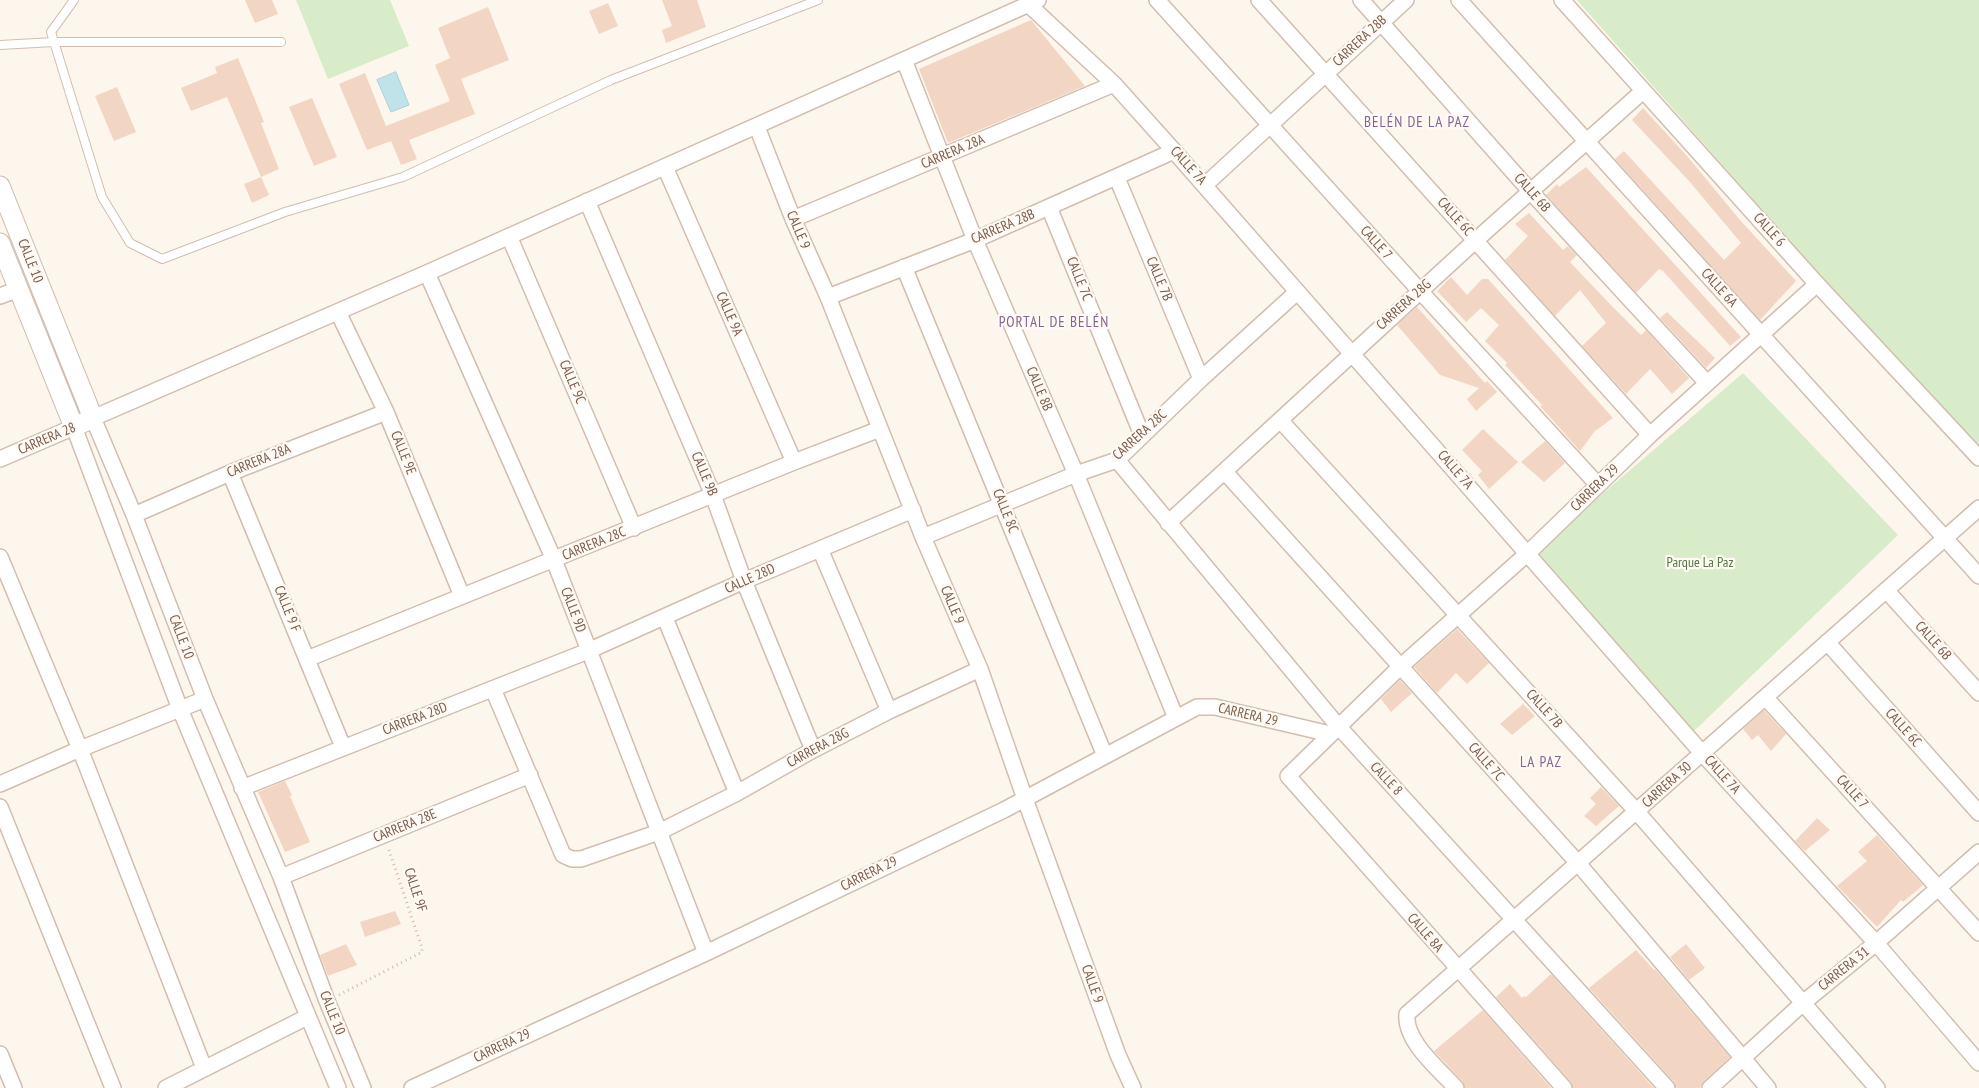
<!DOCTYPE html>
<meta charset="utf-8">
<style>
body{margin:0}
canvas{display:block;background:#fdf6ec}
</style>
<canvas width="1979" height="1088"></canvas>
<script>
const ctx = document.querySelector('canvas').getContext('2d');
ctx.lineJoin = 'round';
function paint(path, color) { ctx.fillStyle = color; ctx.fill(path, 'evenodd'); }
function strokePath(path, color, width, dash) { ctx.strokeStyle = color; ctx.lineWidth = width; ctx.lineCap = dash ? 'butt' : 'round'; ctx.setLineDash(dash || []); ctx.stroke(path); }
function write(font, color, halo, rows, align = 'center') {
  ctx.font = font + ' "PT Sans Narrow",sans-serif'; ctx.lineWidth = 4.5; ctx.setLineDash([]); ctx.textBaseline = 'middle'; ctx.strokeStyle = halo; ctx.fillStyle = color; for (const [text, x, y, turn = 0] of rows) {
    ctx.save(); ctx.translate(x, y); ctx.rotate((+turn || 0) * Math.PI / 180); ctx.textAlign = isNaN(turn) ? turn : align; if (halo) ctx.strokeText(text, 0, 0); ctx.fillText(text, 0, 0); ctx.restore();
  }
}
paint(new Path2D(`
 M 296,0 L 390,0 L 409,46 L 328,79 Z
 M 1577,0 L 1979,0 L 1979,456 Z
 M 1743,373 L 1898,535 L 1690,735 L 1536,551 Z`), '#d8ecc9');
const water = new Path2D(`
 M 396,72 L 409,105 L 391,112 L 377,80 Z`);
paint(water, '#bfe3e8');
strokePath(water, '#a5d3da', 1);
paint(new Path2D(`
 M 245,0 L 272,0 L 278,14 L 255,23 Z
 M 662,0 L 697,0 L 706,27 L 666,43 L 662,30 L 672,26 Z
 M 608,3 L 618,26 L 599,34 L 589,11 Z
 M 488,7 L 509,60 L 461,79 L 475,114 L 409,140 L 417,159 L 401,165 L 391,141 L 367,150 L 339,84 L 365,73 L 386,126 L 450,101 L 435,65 L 450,58 L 438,28 Z
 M 1031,20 L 1085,86 L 948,143 L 919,69 Z
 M 238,58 L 264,122 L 261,123 L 279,169 L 261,177 L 227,97 L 191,111 L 181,88 L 217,73 L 215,67 Z
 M 117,87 L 136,132 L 114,141 L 95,96 Z
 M 312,98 L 337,157 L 314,166 L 289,107 Z
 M 1643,108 L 1688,157 L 1740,220 L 1796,281 L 1760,320 L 1615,159 L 1624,151 L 1724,260 L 1741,243 L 1689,181 L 1632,120 Z
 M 1586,167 L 1741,337 L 1730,346 L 1663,271 L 1659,269 L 1636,293 L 1546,195 L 1557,184 L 1559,187 Z
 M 261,177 L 269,195 L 252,203 L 244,184 Z
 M 1529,213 L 1563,250 L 1568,246 L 1577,255 L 1570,262 L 1607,301 L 1641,335 L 1646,330 L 1689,378 L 1672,394 L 1650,369 L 1626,394 L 1582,346 L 1606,323 L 1580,290 L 1555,316 L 1505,260 L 1528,236 L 1515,224 Z
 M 1451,277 L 1467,295 L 1482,279 L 1488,279 L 1613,418 L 1595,431 L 1580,451 L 1540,406 L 1542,405 L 1505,365 L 1507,363 L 1485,341 L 1499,325 L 1481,308 L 1466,322 L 1437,291 Z
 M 1417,307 L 1485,383 L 1487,381 L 1497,392 L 1476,411 L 1467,399 L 1479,388 L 1440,375 L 1397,325 Z
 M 1667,312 L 1715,358 L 1706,368 L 1660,318 Z
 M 1483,429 L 1518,462 L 1489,489 L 1478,475 L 1482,471 L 1462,450 Z
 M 1545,441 L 1565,463 L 1544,482 L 1521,462 Z
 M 1457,629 L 1489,663 L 1467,684 L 1456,673 L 1437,693 L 1414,667 Z
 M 1400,680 L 1412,693 L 1391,712 L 1381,699 Z
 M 1523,704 L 1535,716 L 1512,735 L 1500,724 Z
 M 1764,710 L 1786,734 L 1771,751 L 1758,735 L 1752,740 L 1743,729 Z
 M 285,781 L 292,795 L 290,796 L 310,842 L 285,852 L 258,792 Z
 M 1601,787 L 1619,806 L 1596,826 L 1584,816 L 1596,804 L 1590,798 Z
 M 1817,818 L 1830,830 L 1805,851 L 1795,841 Z
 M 1877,835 L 1923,885 L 1903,902 L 1901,900 L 1877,927 L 1837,886 L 1867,861 L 1858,852 Z
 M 395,911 L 401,924 L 365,937 L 360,922 Z
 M 346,944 L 357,965 L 328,976 L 320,955 Z
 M 1686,944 L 1705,968 L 1689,980 L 1670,957 Z
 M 1636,950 L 1654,970 L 1655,969 L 1730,1057 L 1704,1081 L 1700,1088 L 1676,1088 L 1674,1082 L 1589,988 Z
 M 1551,974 L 1654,1088 L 1573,1088 L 1571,1082 L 1496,997 L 1510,984 L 1522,998 L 1524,996 L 1526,997 Z
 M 1483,1010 L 1551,1088 L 1465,1088 L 1463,1082 L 1434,1051 Z`), '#f3d5c3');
const service = new Path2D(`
 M 74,0 L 51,32 L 102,197 L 130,243 L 162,259 L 285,212 L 403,177 L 611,80 L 818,0
 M 0,45 L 54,42 L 281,42`);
const minor = new Path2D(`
 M 1157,0 L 1420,291 L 1598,485
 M 1259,0 L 1650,435
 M 1361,0 L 1531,192 L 1707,383
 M 1459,0 L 1979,576
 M 1562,0 L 1817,284 L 1979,458
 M 1028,4 L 1114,84 L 1174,151 L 1702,753 L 1876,943 L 1979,1063
 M 904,60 L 975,240 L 1076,474 L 1176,718
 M 757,127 L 793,219 L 828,297 L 923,537 L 980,669 L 1025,799 L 1118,1055 L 1133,1088
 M 665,167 L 794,462
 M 1117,178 L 1201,379
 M 1205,185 L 1406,0
 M 587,201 L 713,495 L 744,581 L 813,750
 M 1049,207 L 1142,435
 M 793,219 L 1114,84
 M 509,236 L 634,528
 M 904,267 L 1105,756
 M 427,273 L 554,560 L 706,953
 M 0,296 L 19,289
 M 828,297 L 975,240 L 1174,151
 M 338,312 L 386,412 L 462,596
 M 1280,420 L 1637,812 L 1877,1088
 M 0,459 L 74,427 L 180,709 L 338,1088
 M 1117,460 L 1338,726 L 1667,1088
 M 1225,472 L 1577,862 L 1768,1088
 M 230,473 L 343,747
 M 134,515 L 230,473 L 386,412
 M 1168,523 L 1476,240 L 1643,91
 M 923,537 L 1076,474 L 1117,460 L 1201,379 L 1297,292
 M 820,549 L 889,711
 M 0,557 L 80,749 L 204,1068
 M 1886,590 L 1979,693
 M 665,618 L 737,793
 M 1827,642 L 1979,813
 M 307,659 L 794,462 L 880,429
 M 493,689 L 563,855 L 572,859 L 581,859 L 659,832 L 737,793 L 813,750 L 889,711 L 980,669
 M 1766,698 L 1979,933
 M 0,784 L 80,749 L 205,699
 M 242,788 L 588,651 L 744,581 L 913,510
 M 0,807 L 113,1088
 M 281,877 L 530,775
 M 0,1054 L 14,1088
 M 166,1088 L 307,1017
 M 363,1088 L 327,1001 L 281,877 L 205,699 L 134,515 L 93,418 L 427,273 L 1038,0
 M 412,1088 L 706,953 L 1004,810 L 1197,707 L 1215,707 L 1330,734
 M 1456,1088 C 1439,1069 1404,1041 1407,1014 L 1979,508
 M 1564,1088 L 1288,776 L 1400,667 L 1528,553 L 1650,435 L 1817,284
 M 1710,1088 L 1803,1003 L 1876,943 L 1979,852`);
const tertiary = new Path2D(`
 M 0,186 L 93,418 L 74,427 L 0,243`);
strokePath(service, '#d1beb0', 10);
strokePath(minor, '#d1beb0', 18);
strokePath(tertiary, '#d1beb0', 21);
strokePath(new Path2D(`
 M 339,995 L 422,952 L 422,948 L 388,847`), '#d9b8a5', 3, [1, 4]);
strokePath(service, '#fff', 8);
strokePath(minor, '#fff', 15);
strokePath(tertiary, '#fff', 19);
write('14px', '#7a5c4d', '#fffaf3', [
 ["CARRERA 28B",1360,41,-43],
 ["CARRERA 28A",953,152,-23],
 ["CALLE 7A",1188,166,48],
 ["CALLE 6B",1532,193,48],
 ["CALLE 6C",1455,217,48],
 ["CARRERA 28B",1003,227,-23],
 ["CALLE 9",798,230,67],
 ["CALLE 6",1769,230,48],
 ["CALLE 7",1376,243,48],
 ["CALLE 10",30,261,68],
 ["CALLE 7C",1079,279,68],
 ["CALLE 7B",1159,279,67],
 ["CALLE 6A",1719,288,48],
 ["CARRERA 28G",1404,305,-42],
 ["CALLE 9A",729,314,66],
 ["CALLE 9C",572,382,67],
 ["CALLE 8B",1039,389,67],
 ["CARRERA 28C",1140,435,-42],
 ["CARRERA 28",47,439,-23],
 ["CALLE 9E",403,453,68],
 ["CARRERA 28A",259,461,-22],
 ["CALLE 7A",1455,470,49],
 ["CALLE 9B",704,474,67],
 ["CARRERA 29",1595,488,-44],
 ["CALLE 8C",1005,511,68],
 ["CARRERA 28C",594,544,-22],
 ["CALLE 28D",750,579,-24],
 ["CALLE 9",952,605,67],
 ["CALLE 9 F",287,609,68],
 ["CALLE 9D",573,610,69],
 ["CALLE 10",181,637,69],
 ["CALLE 6B",1933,641,48],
 ["CALLE 7B",1544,709,48],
 ["CARRERA 29",1248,715,13],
 ["CARRERA 28D",415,719,-21],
 ["CALLE 6C",1903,728,48],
 ["CARRERA 28G",818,748,-28],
 ["CALLE 7C",1486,762,48],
 ["CALLE 7A",1722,775,48],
 ["CALLE 8",1386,779,47],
 ["CARRERA 30",1667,785,-42],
 ["CALLE 7",1852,792,48],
 ["CARRERA 28E",405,826,-22],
 ["CARRERA 29",869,874,-26],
 ["CALLE 9F",415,890,72],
 ["CALLE 8A",1425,933,49],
 ["CARRERA 31",1844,969,-39],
 ["CALLE 9",1092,984,70],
 ["CALLE 10",332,1013,68],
 ["CARRERA 29",502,1046,-25]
]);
write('14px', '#537a41', '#fffaf3', [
 ["Parque La Paz",1700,563]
]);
ctx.letterSpacing = '1px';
write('15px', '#846695', '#fffaf3', [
 ["BELÉN DE LA PAZ",1417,123],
 ["PORTAL DE BELÉN",1054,323],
 ["LA PAZ",1541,763]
]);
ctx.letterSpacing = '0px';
</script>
